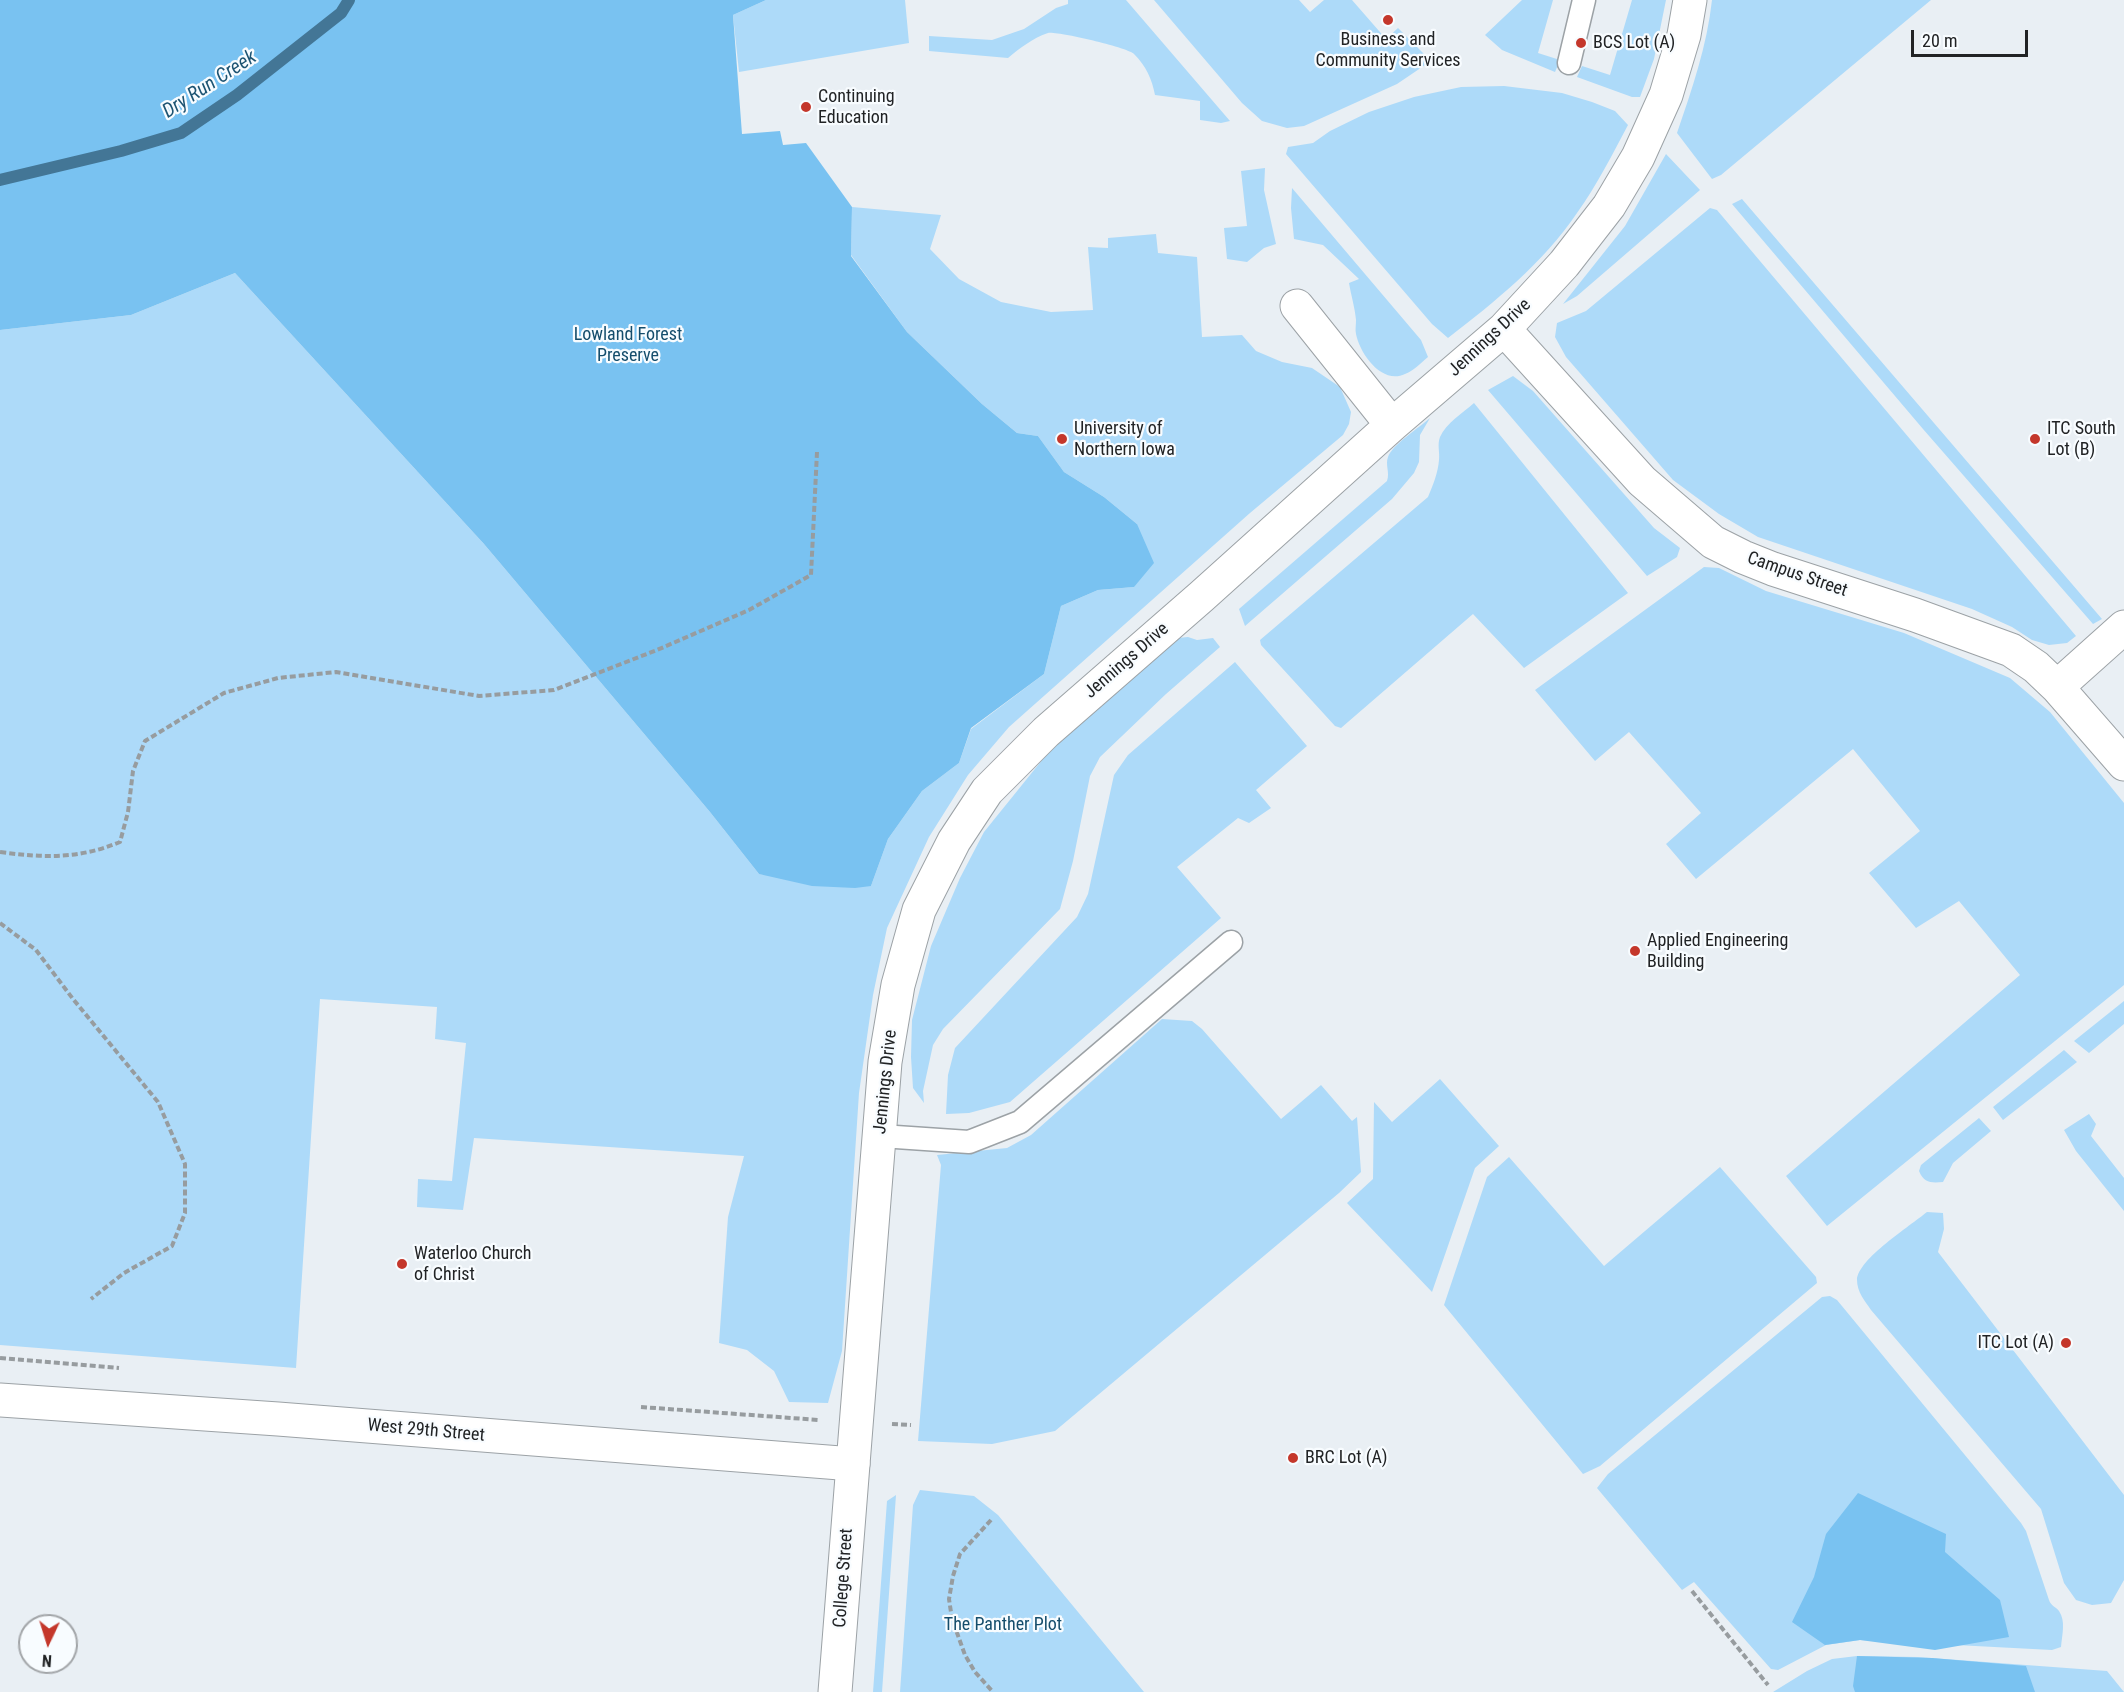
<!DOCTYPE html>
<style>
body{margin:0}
#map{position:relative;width:2124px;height:1692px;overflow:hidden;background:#e9eff4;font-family:"Roboto Condensed",sans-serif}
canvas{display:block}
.north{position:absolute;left:18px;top:1614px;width:60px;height:60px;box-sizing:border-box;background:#f8fcff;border:2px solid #a2a5a8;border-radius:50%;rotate:184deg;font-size:16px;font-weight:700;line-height:24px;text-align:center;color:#212325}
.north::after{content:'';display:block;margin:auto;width:21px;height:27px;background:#c4372b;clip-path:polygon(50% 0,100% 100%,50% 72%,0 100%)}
.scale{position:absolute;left:1911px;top:30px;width:117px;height:27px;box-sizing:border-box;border:3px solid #212325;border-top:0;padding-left:8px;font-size:18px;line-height:21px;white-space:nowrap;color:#212325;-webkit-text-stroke:4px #f8fcff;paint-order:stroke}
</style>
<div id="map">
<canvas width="2124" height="1692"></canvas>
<div class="north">N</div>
<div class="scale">20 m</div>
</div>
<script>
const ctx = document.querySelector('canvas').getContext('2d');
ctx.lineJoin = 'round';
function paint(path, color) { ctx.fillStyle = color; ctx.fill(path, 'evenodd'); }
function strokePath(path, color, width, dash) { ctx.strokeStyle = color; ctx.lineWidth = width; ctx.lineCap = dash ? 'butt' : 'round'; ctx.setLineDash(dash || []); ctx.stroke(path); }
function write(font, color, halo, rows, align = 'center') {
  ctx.font = font + ' "Roboto Condensed",sans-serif'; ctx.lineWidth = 4.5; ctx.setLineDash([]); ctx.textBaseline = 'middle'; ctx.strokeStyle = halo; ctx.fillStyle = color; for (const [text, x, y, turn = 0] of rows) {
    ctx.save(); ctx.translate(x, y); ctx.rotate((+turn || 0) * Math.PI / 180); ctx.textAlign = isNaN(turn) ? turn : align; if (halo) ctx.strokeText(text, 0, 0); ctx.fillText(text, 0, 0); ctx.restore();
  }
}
paint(new Path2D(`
 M 766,0 L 905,0 L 909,43 L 739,72 L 733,15 Z
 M 1068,0 L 1126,0 L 1230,121 L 1221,123 L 1200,120 L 1200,101 L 1155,95 C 1152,79 1146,66 1134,54 C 1129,48 1057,31 1048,33 C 1033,38 1020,48 1008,58 L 929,51 L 929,36 L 992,40 L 1024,29 L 1056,8 L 1068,4 Z
 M 1154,0 L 1299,0 L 1310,12 L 1324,0 L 1352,0 L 1386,39 L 1398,28 L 1431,61 L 1397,84 L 1304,126 L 1287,128 L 1262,121 L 1242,103 Z
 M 1522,0 L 1553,0 L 1538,53 L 1560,60 L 1555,72 L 1502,50 L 1485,35 Z
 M 1632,0 L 1666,0 L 1654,59 L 1640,97 L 1632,97 L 1577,77 L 1582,66 L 1610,75 Z
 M 1712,0 L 1931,0 L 1721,175 L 1712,179 L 1677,133 C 1692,89 1707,46 1712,0 Z
 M 1504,86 L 1562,93 L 1592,102 L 1615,111 L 1628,125 C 1612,155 1597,185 1577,213 C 1543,263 1496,301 1448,338 L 1432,324 L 1286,154 L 1288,147 L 1313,143 L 1330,131 L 1369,112 L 1414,97 L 1461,87 Z
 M 1666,154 L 1700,190 L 1577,296 L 1563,304 L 1625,226 Z
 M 1265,168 L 1264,190 L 1276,244 L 1264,248 L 1247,262 L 1227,259 L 1224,228 L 1247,226 L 1241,171 Z
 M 1292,188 L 1421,340 L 1428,357 C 1421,363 1413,371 1405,374 C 1382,385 1360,354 1356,334 C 1355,330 1356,325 1356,320 C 1355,308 1351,295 1349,283 L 1359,279 L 1323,245 L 1294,239 L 1291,208 Z
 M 1742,199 L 2102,619 L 2093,624 L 1923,429 L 1732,204 Z
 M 852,207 L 941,215 L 930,249 L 959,279 L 1001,302 L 1051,312 L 1093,310 L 1088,247 L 1108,248 L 1108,238 L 1156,234 L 1158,253 L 1197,257 L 1202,337 L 1242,335 L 1256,351 L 1282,362 L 1312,368 L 1340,387 L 1351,412 L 1349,424 L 1343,435 L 1250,513 L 1009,727 L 968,775 L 929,837 L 887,928 L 873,995 L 859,1093 L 842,1351 L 828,1403 L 789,1402 L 774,1371 L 747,1350 L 719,1343 L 728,1217 L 744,1156 L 474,1138 L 463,1210 L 417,1207 L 418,1179 L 452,1181 L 466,1043 L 435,1039 L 437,1007 L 320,999 L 296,1368 L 0,1345 L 0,330 L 131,315 L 235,273 L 484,544 L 710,812 L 759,874 L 871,886 L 888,839 L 922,791 L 959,763 L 971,729 L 1044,674 L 1061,606 L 1098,590 L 1134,587 L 1137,524 L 1104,497 L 1064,472 L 1038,436 L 1017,433 L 982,404 L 907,332 L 851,255 Z
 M 1710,208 L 1717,210 L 2076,636 L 2067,643 L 2049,645 L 2032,640 L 2012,627 L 1972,609 L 1758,537 L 1719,514 L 1673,480 L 1566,357 L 1555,337 L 1557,323 L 1586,311 Z
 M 1513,376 L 1533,391 L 1654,528 L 1680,548 L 1677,557 L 1647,576 L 1488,390 Z
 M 1474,403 L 1628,593 L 1524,668 L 1473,614 L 1341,728 L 1335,726 L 1261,645 L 1260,640 L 1428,497 C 1433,485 1438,473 1439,460 C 1440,452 1437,445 1440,437 C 1446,423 1463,413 1474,403 Z
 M 1430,418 L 1420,435 L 1419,462 L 1414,473 L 1392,499 L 1245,626 L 1239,609 L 1387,481 C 1390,472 1385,465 1388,457 C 1392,445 1420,427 1430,418 Z
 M 1704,567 L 1719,568 L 1766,591 L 1904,633 L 2010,678 L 2050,712 L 2124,803 L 2124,985 L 1827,1226 L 1786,1176 L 2020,975 L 1959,901 L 1916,928 L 1869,873 L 1920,831 L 1853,749 L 1696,879 L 1666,844 L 1701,813 L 1629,732 L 1595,761 L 1535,690 Z
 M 1188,637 L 1197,640 L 1213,638 L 1220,647 L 1166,694 L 1100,757 L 1090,776 L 1073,861 L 1060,909 L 943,1029 L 933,1045 L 923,1091 L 924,1103 L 913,1088 L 911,1057 L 912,1020 L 931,946 L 960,878 L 984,832 L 1051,749 L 1178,638 Z
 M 1235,662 L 1307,746 L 1256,790 L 1271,808 L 1249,823 L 1238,818 L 1177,867 L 1221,918 L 1010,1102 L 969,1113 L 946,1114 L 948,1075 L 955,1048 L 1077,917 L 1088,894 L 1114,775 L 1128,755 Z
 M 2124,1001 L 2124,1024 L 2089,1053 L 2074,1041 Z
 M 1162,1019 L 1192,1021 L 1202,1029 L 1281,1119 L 1321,1085 L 1352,1121 L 1357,1117 L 1361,1172 L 1339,1193 L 1055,1431 L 992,1444 L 918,1441 L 941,1165 L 937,1155 L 1007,1148 L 1031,1135 Z
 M 2064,1050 L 2077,1062 L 2003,1120 L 1993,1107 Z
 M 1440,1079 L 1499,1146 L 1475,1168 L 1432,1292 L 1347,1203 L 1373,1179 L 1374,1102 L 1392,1122 Z
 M 2089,1114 L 2096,1124 L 2091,1136 L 2124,1178 L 2124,1211 L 2076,1151 L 2064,1130 Z
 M 1979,1118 L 1991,1131 L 1953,1163 L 1943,1182 C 1931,1183 1924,1183 1919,1171 L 1921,1165 Z
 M 1509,1157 L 1604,1266 L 1720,1167 L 1816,1277 L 1817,1283 L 1600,1466 L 1583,1474 L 1444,1305 L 1487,1177 Z
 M 1927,1212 L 1943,1213 L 1944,1229 L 1938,1252 L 2124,1495 L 2124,1580 L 2111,1603 L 2092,1605 L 2076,1600 L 2064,1583 L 2041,1509 L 1871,1310 C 1865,1301 1857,1292 1857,1280 C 1858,1259 1910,1226 1927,1212 Z
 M 1830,1296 L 1837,1300 L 2021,1523 L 2026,1531 L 2049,1600 C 2051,1606 2055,1606 2059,1611 C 2066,1621 2062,1635 2061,1647 L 2052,1650 L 1860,1640 L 1826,1645 L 1778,1670 L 1771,1669 L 1694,1582 L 1682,1590 L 1597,1488 L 1608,1474 L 1822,1297 Z
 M 920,1490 L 974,1496 L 998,1515 L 1144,1692 L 900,1692 L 913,1505 Z
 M 896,1495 L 882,1692 L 873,1692 L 887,1501 Z
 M 1857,1656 L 1918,1657 L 2107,1671 L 2124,1692 L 1773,1692 L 1807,1671 L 1832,1659 Z`), '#addaf9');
paint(new Path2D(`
 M 0,0 L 766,0 L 733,15 L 742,134 L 780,131 L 783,145 L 806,143 L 852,207 L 851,256 L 907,332 L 982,404 L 1017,433 L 1038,436 L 1064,472 L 1104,497 L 1137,524 L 1154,563 L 1134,587 L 1098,590 L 1061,606 L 1044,674 L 971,728 L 959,763 L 922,791 L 888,839 L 871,886 L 855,888 L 812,886 L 759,874 L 710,812 L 484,544 L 235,273 L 131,315 L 0,330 Z
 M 1858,1493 L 1946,1534 L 1945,1552 L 2000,1600 L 2009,1637 L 1935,1650 L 1860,1640 L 1825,1645 L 1792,1622 L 1814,1577 L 1826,1534 Z
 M 1857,1656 L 1932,1658 L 2026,1666 L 2035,1692 L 1855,1692 L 1853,1686 Z`), '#79c2f1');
strokePath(new Path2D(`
 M 0,180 L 121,151 L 181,133 L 237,95 L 341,13 L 349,0`), '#437696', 12);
const lane = new Path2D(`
 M 1569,63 L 1584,0
 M 881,1136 L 969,1142 L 1020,1122 L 1231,942`);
const street = new Path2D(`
 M 1297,306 L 1392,425
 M 1504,329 L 1642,481 L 1713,542 L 1743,557 L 1773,569 L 1915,615 L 2011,650 L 2036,667 L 2057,687 L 2124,764
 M 2057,687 L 2124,627
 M 0,1400 L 278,1419 L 853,1464 L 885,1062 L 898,985 L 919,910 L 954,841 L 987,791 L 1046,732 L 1202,596 L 1392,425 L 1504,329 L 1564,264 L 1609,206 L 1638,157 L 1666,95 L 1684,35 L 1690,0`);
const secondary = new Path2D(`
 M 835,1692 L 853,1464`);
strokePath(lane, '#9ca2a6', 25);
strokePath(street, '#9ca2a6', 35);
strokePath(secondary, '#9ca2a6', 35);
strokePath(new Path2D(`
 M 0,852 C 44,858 79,859 120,842 L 128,812 L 133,771 L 145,741 L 224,693 L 278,678 L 336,672 L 479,696 L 554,690 L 657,650 L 749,610 L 811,575 L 817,452
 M 0,923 L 36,950 L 73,999 L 158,1102 L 185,1164 L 185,1213 L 172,1246 L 124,1273 L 91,1299
 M 0,1358 L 119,1368
 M 641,1407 L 819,1420
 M 892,1424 L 911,1425
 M 991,1520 L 960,1554 L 953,1576 L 949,1599 L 952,1619 L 965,1655 L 975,1672 L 993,1692
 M 1692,1591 L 1768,1685`), '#979c9f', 4, [6, 3]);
strokePath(lane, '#fff', 22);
strokePath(street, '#fff', 33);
strokePath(secondary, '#fff', 33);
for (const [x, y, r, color] of [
 [1388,20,6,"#c4372b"],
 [1581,43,6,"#c4372b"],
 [806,107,6,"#c4372b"],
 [1062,439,6,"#c4372b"],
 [2035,439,6,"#c4372b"],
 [1635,951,6,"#c4372b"],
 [402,1264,6,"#c4372b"],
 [2066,1343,6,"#c4372b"],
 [1293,1458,6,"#c4372b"]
]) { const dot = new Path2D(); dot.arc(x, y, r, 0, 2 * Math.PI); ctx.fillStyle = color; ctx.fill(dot); strokePath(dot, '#f8fcff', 2); }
write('18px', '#212325', '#f8fcff', [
 ["Business and",1388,40,"center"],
 ["Community Services",1388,61,"center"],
 ["BCS Lot (A)",1593,43],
 ["Continuing",818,97],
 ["Education",818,118],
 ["University of",1074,429],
 ["Northern Iowa",1074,450],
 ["ITC South",2047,429],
 ["Lot (B)",2047,450],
 ["Applied Engineering",1647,941],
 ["Building",1647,962],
 ["Waterloo Church",414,1254],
 ["of Christ",414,1275],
 ["ITC Lot (A)",2054,1343,"right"],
 ["BRC Lot (A)",1305,1458]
], 'left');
write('18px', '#144d6c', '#f8fcff', [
 ["Lowland Forest",628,335],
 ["Preserve",628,356],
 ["The Panther Plot",1003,1625]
]);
write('18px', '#212325', '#f8fcff', [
 ["Jennings Drive",1490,338,-43],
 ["Campus Street",1797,575,19],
 ["Jennings Drive",1127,661,-41],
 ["Jennings Drive",886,1082,-84],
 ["West 29th Street",426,1431,5],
 ["College Street",844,1578,-86]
]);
write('italic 20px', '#1d5473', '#f8fcff', [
 ["Dry Run Creek",210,85,-33]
]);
</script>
